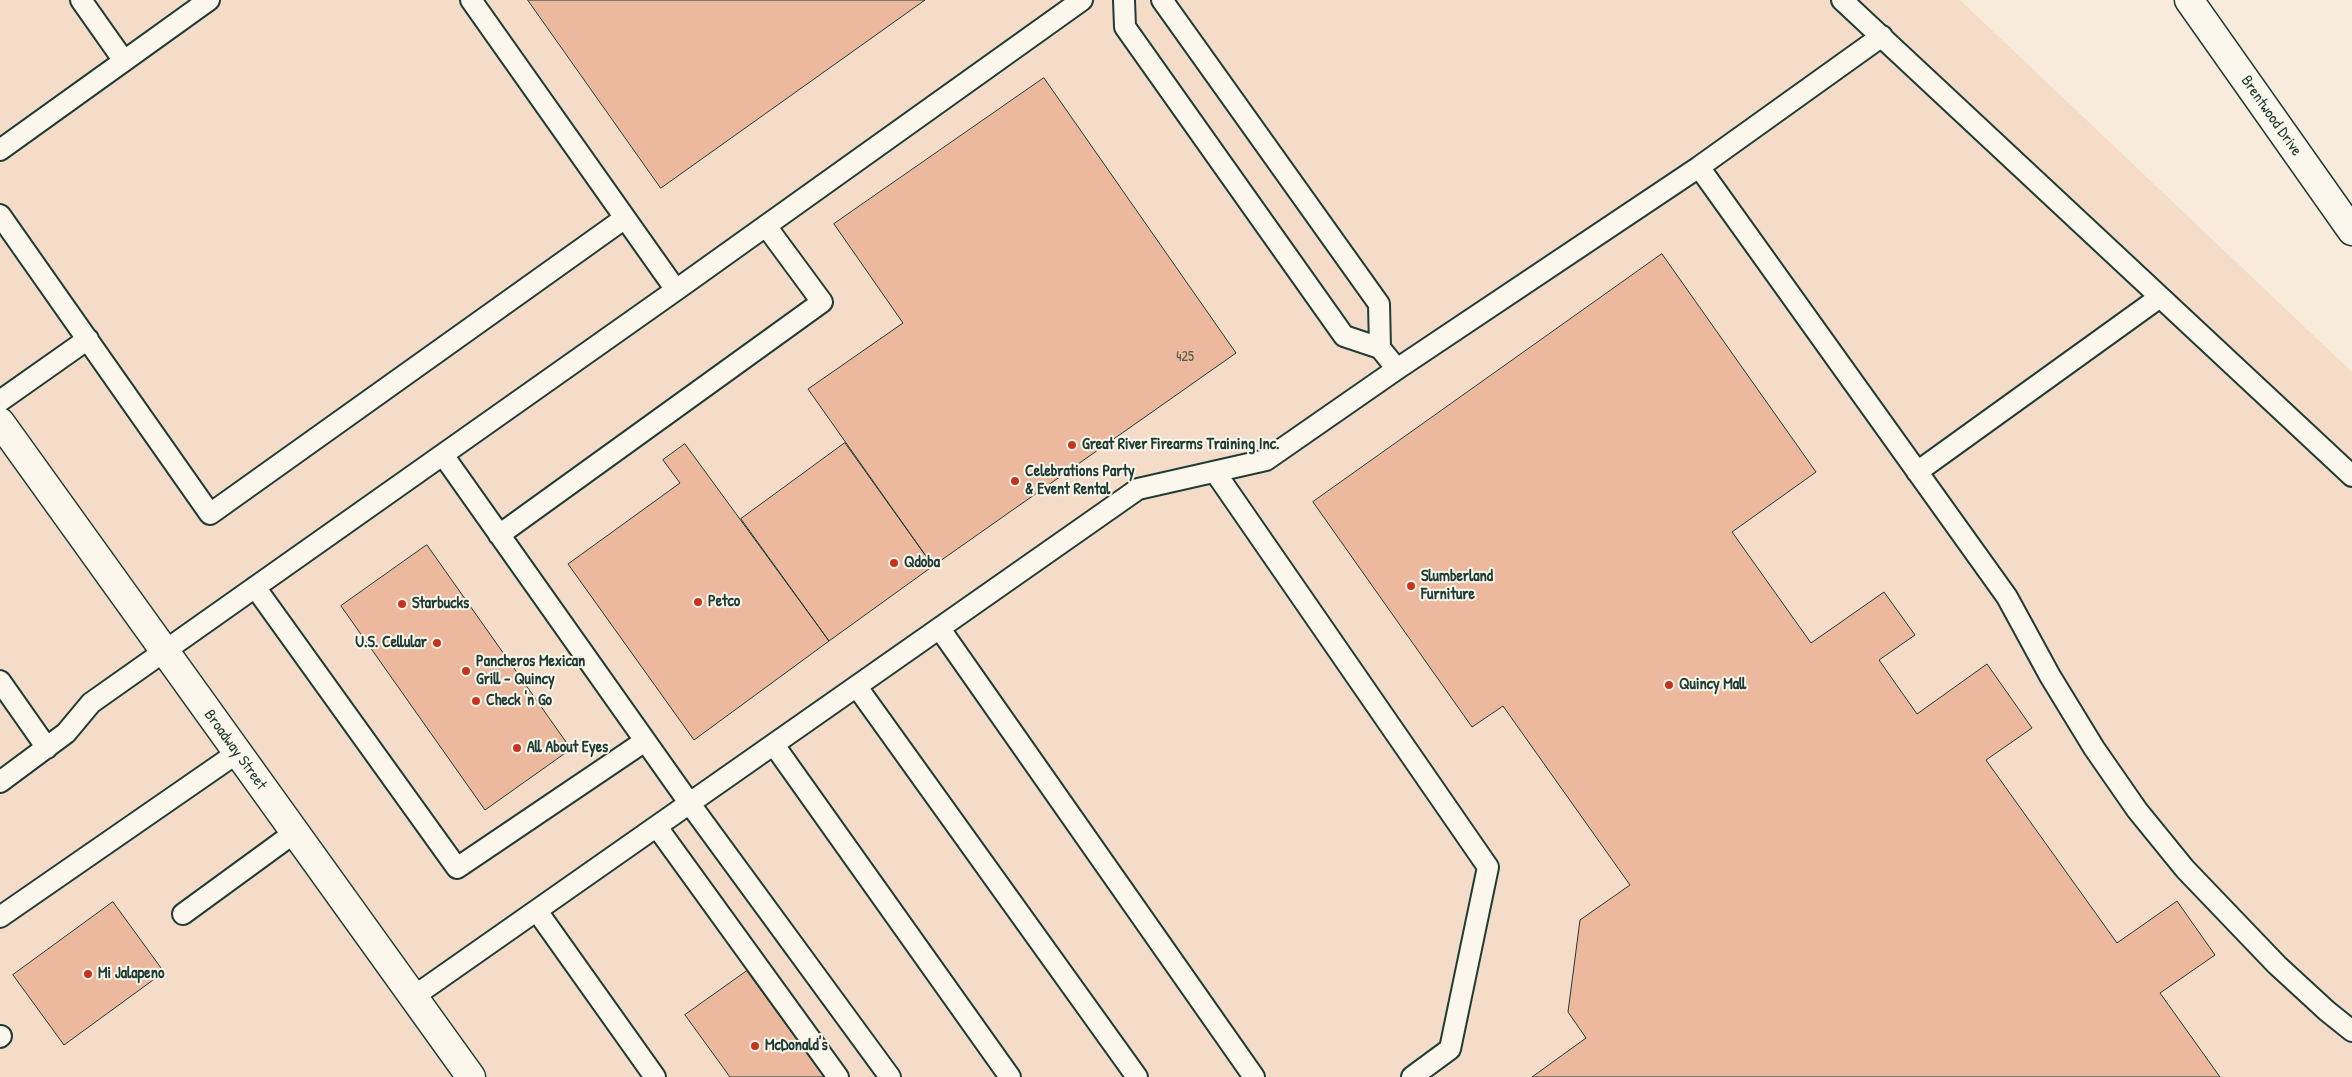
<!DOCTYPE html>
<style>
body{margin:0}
canvas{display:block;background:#f8ebdc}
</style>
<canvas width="2352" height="1077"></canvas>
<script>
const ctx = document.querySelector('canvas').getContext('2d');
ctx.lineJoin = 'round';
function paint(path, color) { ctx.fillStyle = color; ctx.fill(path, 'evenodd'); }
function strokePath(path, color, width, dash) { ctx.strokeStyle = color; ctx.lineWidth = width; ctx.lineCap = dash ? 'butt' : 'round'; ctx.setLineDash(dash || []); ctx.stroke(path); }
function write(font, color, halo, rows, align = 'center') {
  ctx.font = font + ' "Patrick Hand",sans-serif'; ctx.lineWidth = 4; ctx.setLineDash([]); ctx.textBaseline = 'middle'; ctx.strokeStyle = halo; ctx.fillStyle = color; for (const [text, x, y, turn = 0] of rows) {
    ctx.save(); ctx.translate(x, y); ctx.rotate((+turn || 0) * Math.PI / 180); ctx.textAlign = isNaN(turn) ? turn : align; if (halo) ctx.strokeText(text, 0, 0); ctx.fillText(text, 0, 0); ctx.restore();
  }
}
paint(new Path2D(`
 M 0,0 L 1960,0 L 2352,372 L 2352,1077 L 0,1077 Z`), '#f4dcc9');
const building = new Path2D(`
 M 528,0 L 925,0 L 661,188 Z
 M 1044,78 L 1236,353 L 933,566 L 808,389 L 903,323 L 834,224 Z
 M 1662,254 L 1816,472 L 1732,532 L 1811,643 L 1884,592 L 1915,635 L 1879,660 L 1917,714 L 1987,664 L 2032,728 L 1986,760 L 2117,943 L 2177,901 L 2215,955 L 2160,993 L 2220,1077 L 1532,1077 L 1586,1038 L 1568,1012 L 1580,920 L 1630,885 L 1503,706 L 1472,727 L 1313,502 Z
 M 845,443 L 933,566 L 829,641 L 741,519 Z
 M 685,444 L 829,641 L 694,740 L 568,564 L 680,483 L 663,460 Z
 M 427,545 L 571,749 L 485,810 L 341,606 Z
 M 113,902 L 164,972 L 64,1045 L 13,975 Z
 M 747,971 L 824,1077 L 730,1077 L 685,1015 Z`);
paint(building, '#ecb99e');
strokePath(building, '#1f3d34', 1);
const service = new Path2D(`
 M 81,0 L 124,61 L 209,0
 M 471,0 L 676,290
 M 1124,0 L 1125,27 L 1344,336 L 1380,348 L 1397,369
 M 1162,0 L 1379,304 L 1380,348
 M 1842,0 L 2352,476
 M 0,150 L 124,61
 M 1699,167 L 2007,597 L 2050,676 L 2094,748 L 2137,810 L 2185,869 L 2277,965 L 2327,1011 L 2352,1031
 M 0,215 L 210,514 L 625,218
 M 0,401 L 88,339
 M 443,455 L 690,804 L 890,1077
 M 1215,472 L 1488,867 L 1450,1049 L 1412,1077
 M 1917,472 L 2160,297
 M 499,535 L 822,302 L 766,226
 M 255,587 L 457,868 L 645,741
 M 940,629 L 1254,1077
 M 0,681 L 47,748
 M 857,687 L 1137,1077
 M 774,745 L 1010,1077
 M 0,782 L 66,733 L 91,703 L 676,290 L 1082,0
 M 657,827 L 838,1077
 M 537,911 L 655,1077
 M 183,914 L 294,833
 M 0,917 L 237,753
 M 413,997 L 1138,489 L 1266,460 L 1397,369 L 1699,167 L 1882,36
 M 0,1037 L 1,1036`);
const minor = new Path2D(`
 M 2189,0 L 2352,231`);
const primary = new Path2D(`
 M 0,422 L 471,1077`);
strokePath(service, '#1f3d34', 24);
strokePath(minor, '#1f3d34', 31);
strokePath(primary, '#1f3d34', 31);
strokePath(service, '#fbf7ec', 20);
strokePath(minor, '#fbf7ec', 28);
strokePath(primary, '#fbf7ec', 28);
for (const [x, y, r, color] of [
 [1072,445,5,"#c8321e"],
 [1015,481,5,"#c8321e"],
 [894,563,5,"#c8321e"],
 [1411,586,5,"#c8321e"],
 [698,602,5,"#c8321e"],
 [402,604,5,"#c8321e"],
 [437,643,5,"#c8321e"],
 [466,671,5,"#c8321e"],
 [1669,685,5,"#c8321e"],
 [476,701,5,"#c8321e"],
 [517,748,5,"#c8321e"],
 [88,974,5,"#c8321e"],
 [755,1046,5,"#c8321e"]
]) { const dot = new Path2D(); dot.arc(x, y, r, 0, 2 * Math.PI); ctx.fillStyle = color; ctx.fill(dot); strokePath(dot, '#fbf7ec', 2); }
write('14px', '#525c4e', null, [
 ["425",1185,357]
]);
write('16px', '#1f3d34', '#fbf7ec', [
 ["Brentwood Drive",2271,116,55],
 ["Broadway Street",235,750,54]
]);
write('bold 16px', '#1f3d34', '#fbf7ec', [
 ["Great River Firearms Training Inc.",1082,445],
 ["Celebrations Party",1025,472],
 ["& Event Rental",1025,490],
 ["Qdoba",904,563],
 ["Slumberland",1421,577],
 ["Furniture",1421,595],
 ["Petco",708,602],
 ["Starbucks",412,604],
 ["U.S. Cellular",427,643,"right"],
 ["Pancheros Mexican",476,662],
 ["Grill - Quincy",476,680],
 ["Quincy Mall",1679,685],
 ["Check 'n Go",486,701],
 ["All About Eyes",527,748],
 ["Mi Jalapeno",98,974],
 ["McDonald's",765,1046]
], 'left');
</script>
